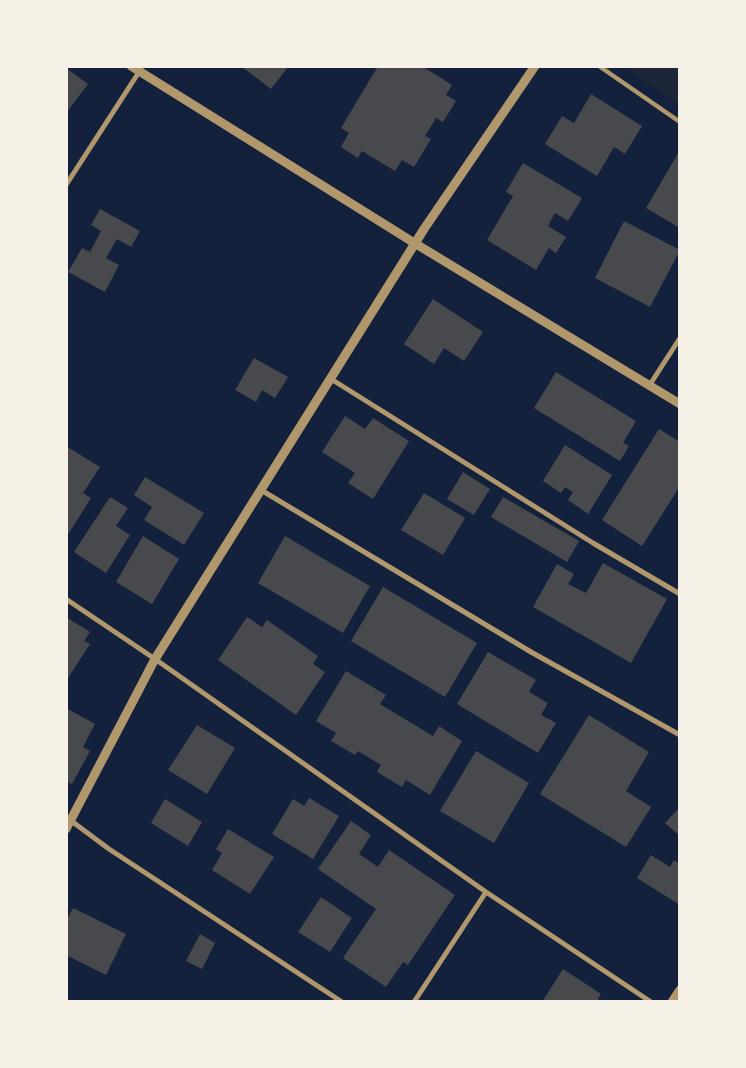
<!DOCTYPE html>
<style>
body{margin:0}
#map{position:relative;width:746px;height:1068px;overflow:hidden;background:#14213d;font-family:Lato,sans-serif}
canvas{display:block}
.frame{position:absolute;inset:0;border:68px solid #f6f1e7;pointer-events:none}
</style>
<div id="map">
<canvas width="746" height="1068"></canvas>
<div class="frame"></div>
</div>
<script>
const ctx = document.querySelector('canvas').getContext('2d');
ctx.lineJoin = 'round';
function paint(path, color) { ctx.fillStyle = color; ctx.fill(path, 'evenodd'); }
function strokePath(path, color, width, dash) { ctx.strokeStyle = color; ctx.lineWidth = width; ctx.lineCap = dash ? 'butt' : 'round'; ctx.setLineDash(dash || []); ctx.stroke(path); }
paint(new Path2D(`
 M 622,66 L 680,66 L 680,105 Z`), '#1d2539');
paint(new Path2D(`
 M 241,66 L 289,66 L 271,89 Z
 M 378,66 L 422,66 L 452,85 L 446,95 L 456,101 L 443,122 L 436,118 L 425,136 L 431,139 L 414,167 L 402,160 L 395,171 L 362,151 L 358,158 L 341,147 L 349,133 L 341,128 Z
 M 66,68 L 88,84 L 66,113 Z
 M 591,94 L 642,126 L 625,154 L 614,147 L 597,176 L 545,144 L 562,116 L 574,123 Z
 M 680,150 L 680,228 L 646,208 Z
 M 523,163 L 582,198 L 568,221 L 555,213 L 548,226 L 566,237 L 556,253 L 549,248 L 536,270 L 487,240 L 513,196 L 506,192 Z
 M 100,209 L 140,231 L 131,247 L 117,239 L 106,258 L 119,265 L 105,292 L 68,272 L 82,248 L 90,252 L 101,231 L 91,225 Z
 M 624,221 L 680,250 L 650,307 L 595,278 Z
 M 433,299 L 483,332 L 464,361 L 444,348 L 434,364 L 404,344 Z
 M 254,358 L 288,377 L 275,398 L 262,390 L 256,402 L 235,390 Z
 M 556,372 L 636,421 L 623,443 L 629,446 L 620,461 L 534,408 Z
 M 345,416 L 365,429 L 373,418 L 409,441 L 373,499 L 348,483 L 355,473 L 322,452 Z
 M 659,429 L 680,442 L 680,486 L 642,546 L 602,520 Z
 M 565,445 L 612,475 L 588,514 L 568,500 L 573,492 L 565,487 L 561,493 L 543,481 Z
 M 66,446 L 100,467 L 83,493 L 91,498 L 69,533 L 66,531 Z
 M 463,472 L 490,489 L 474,515 L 447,499 Z
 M 145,477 L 204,513 L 184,545 L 144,520 L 152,507 L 134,495 Z
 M 424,493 L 465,518 L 443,555 L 401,530 Z
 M 110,497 L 128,508 L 116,526 L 130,535 L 106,573 L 74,552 Z
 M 503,497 L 579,541 L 567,562 L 491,517 Z
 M 143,536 L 179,559 L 152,604 L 116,582 Z
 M 285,536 L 370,586 L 343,633 L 258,583 Z
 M 603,563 L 667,599 L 631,663 L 533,607 L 557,564 L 574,574 L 568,584 L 586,593 Z
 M 383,587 L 477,643 L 445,697 L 351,641 Z
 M 66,617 L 90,632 L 84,641 L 90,644 L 66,681 Z
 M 247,617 L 262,627 L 267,620 L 318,656 L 313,664 L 325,672 L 296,715 L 218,660 Z
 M 488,652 L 536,680 L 529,692 L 548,703 L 541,715 L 556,723 L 538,753 L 457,704 Z
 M 346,671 L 386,695 L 380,704 L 433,736 L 439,726 L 462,741 L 430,795 L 406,780 L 402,787 L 377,772 L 381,765 L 358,751 L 355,755 L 331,741 L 336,733 L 316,721 Z
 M 66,708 L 95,724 L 83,747 L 90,751 L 72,784 L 66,781 Z
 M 589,715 L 649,752 L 626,791 L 651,807 L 626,847 L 540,794 Z
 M 197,725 L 235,748 L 207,794 L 168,770 Z
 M 476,751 L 529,783 L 494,843 L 440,811 Z
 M 309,798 L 339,816 L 313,859 L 272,834 L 293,799 L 304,806 Z
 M 165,799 L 202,822 L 188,846 L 151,823 Z
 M 680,807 L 680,836 L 665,823 Z
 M 351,821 L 371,835 L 359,854 L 378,867 L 389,850 L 455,895 L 408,965 L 403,962 L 386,987 L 343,958 L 376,909 L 318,869 Z
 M 228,829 L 274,857 L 250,894 L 212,870 L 222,853 L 216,849 Z
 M 651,855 L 670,867 L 674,860 L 680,864 L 680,905 L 637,878 Z
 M 321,897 L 352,918 L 330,952 L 298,932 Z
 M 73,908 L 126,934 L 106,975 L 66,955 L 66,921 Z
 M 200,934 L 215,943 L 202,969 L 186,961 Z
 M 563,969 L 601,994 L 598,999 L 601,1002 L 542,1002 Z`), '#48494c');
strokePath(new Path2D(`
 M 599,66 L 680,122`), '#b1986c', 4.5);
strokePath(new Path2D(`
 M 66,185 L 139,72
 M 331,379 L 593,543 L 680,594
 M 649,386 L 680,338
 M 261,490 L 531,652 L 680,735
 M 66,599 L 155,659 L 486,892 L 651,1002
 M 66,817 L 109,849 L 342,1002
 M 414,1002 L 486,892`), '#b1986c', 5);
strokePath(new Path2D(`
 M 131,66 L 416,244 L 680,404
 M 66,829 L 155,659 L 424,229 L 535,66
 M 672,1002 L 680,990`), '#b1986c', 9);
</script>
